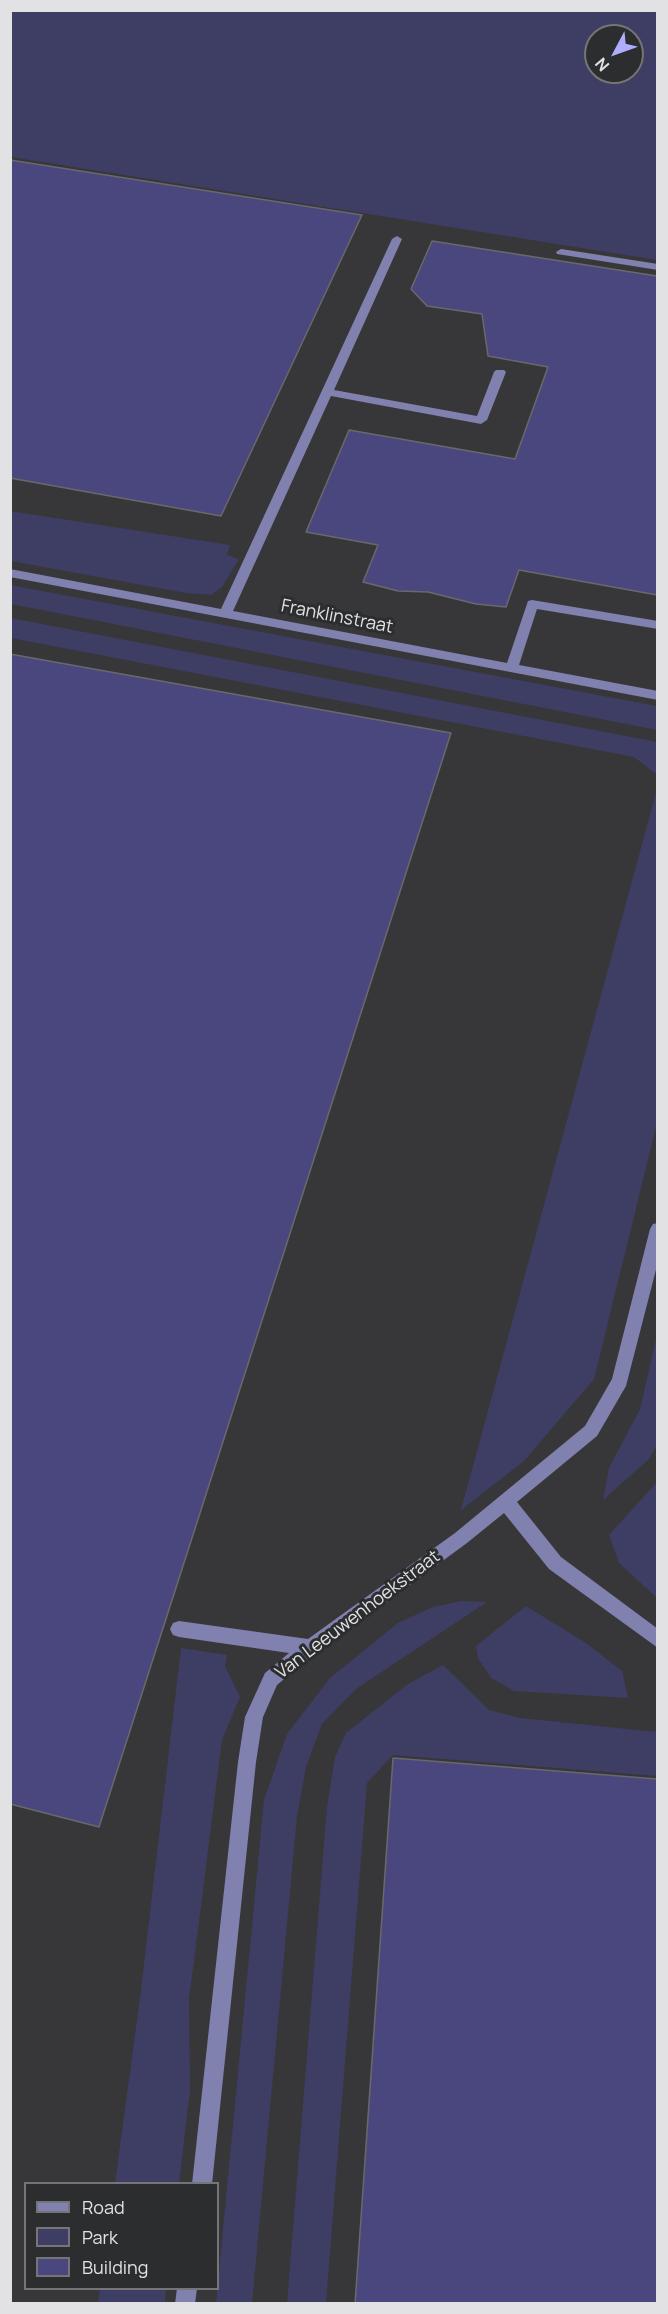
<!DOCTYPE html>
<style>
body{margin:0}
#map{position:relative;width:668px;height:2314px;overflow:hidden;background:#373739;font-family:Manrope,sans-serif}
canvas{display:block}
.frame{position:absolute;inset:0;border:12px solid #e2e2e4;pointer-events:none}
.legend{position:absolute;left:24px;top:2182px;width:195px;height:108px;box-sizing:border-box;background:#2c2d2f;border:2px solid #757577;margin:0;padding:8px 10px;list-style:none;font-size:18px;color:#e2e2e4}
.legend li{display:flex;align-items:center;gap:12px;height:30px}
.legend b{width:30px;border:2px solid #757577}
.north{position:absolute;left:584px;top:24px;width:60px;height:60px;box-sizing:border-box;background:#2c2d2f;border:2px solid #757577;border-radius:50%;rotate:229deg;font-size:16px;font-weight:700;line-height:24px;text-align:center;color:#e2e2e4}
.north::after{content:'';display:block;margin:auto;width:21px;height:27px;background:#afaefa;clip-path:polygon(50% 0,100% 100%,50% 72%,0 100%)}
</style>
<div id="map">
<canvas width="668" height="2314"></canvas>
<div class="frame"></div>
<ul class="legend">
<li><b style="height:8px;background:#8081ae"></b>Road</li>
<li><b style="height:16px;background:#3e3d64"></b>Park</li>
<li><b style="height:16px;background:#4a477f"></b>Building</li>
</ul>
<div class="north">N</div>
</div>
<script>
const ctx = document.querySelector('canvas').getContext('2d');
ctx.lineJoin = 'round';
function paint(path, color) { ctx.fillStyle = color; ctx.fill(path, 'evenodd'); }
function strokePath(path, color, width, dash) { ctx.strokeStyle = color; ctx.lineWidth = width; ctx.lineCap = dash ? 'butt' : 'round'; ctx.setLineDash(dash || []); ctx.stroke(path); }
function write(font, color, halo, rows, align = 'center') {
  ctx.font = font + ' Manrope,sans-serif'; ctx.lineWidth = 6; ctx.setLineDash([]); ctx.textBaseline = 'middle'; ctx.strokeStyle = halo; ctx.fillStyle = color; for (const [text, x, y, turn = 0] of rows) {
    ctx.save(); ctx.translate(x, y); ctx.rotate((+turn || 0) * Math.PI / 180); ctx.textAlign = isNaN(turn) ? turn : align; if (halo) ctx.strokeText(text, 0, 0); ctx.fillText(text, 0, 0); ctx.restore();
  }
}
paint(new Path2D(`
 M 10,11 L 657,11 L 657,260 L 11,157 ZM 596,36 L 632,36 L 632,72 L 596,72 Z
 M 10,511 L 230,545 L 227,555 L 239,559 L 222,587 L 211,595 L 186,593 L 11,561 Z
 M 10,585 L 657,706 L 657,730 L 11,604 Z
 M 11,618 L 657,742 L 657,775 L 634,757 L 11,638 Z
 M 657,789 L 657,1123 L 594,1379 L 524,1461 L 461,1510 Z
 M 657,1335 L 657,1445 L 649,1459 L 603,1500 L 609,1468 L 640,1409 Z
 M 657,1482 L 657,1598 L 619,1563 L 609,1535 Z
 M 462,1601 L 487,1602 L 356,1689 L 322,1724 L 306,1767 L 297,1816 L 252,2303 L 216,2303 L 264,1800 L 287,1734 L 330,1678 L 398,1623 L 433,1607 Z
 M 526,1606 L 586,1643 L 622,1671 L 628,1698 L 514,1691 L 491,1678 L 478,1658 L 476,1646 Z
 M 181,1648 L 227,1655 L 225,1666 L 240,1697 L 222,1740 L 189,2000 L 190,2090 L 179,2183 L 115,2183 L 140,1998 Z
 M 443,1665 L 489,1710 L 520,1718 L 657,1732 L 657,1776 L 393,1755 L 367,1783 L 326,2303 L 287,2303 L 327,1807 L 335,1757 L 346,1733 L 408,1684 Z
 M 100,2289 L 100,2288 L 166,2289 L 165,2303 L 98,2303 Z`), '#3e3d64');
const building = new Path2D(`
 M 10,160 L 362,215 L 221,516 L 10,478 Z
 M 432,241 L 657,276 L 657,595 L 519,570 L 506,607 L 476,604 L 428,592 L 398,591 L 363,582 L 378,545 L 306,532 L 349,430 L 515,459 L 548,367 L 488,356 L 482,314 L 427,306 L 411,289 Z
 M 10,654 L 451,733 L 99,1827 L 10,1804 Z
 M 393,1758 L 657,1779 L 657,2304 L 355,2304 Z`);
paint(building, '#4a477f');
strokePath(building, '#69696c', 1.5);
paint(new Path2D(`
 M 397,236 L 402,239 L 334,390 L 477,416 L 494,372 L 496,370 L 504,370 L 506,372 L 487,420 L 481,424 L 331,396 L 233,611 L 507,663 L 528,601 L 532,600 L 658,621 L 658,629 L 537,609 L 519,665 L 658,691 L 658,700 L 10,577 L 10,569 L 221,609 L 392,239 Z
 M 561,249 L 658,264 L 658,270 L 557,254 L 556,252 Z
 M 658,1223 L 658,1262 L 626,1386 L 597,1436 L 517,1502 L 561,1557 L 658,1629 L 658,1648 L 549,1569 L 504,1513 L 467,1543 L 302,1664 L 277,1685 L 263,1717 L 256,1762 L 212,2184 L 192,2184 L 238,1762 L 245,1717 L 265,1673 L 289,1653 L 179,1637 L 173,1635 L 170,1629 L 173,1623 L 179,1621 L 308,1639 L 455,1533 L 585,1426 L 612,1379 L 650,1229 L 653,1224 Z
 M 177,2288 L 197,2288 L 195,2304 L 175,2304 Z`), '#8081ae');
write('18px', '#e2e2e4', '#2c2d2f', [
 ["Franklinstraat",337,617,11],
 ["Van Leeuwenhoekstraat",358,1615,-37]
]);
</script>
